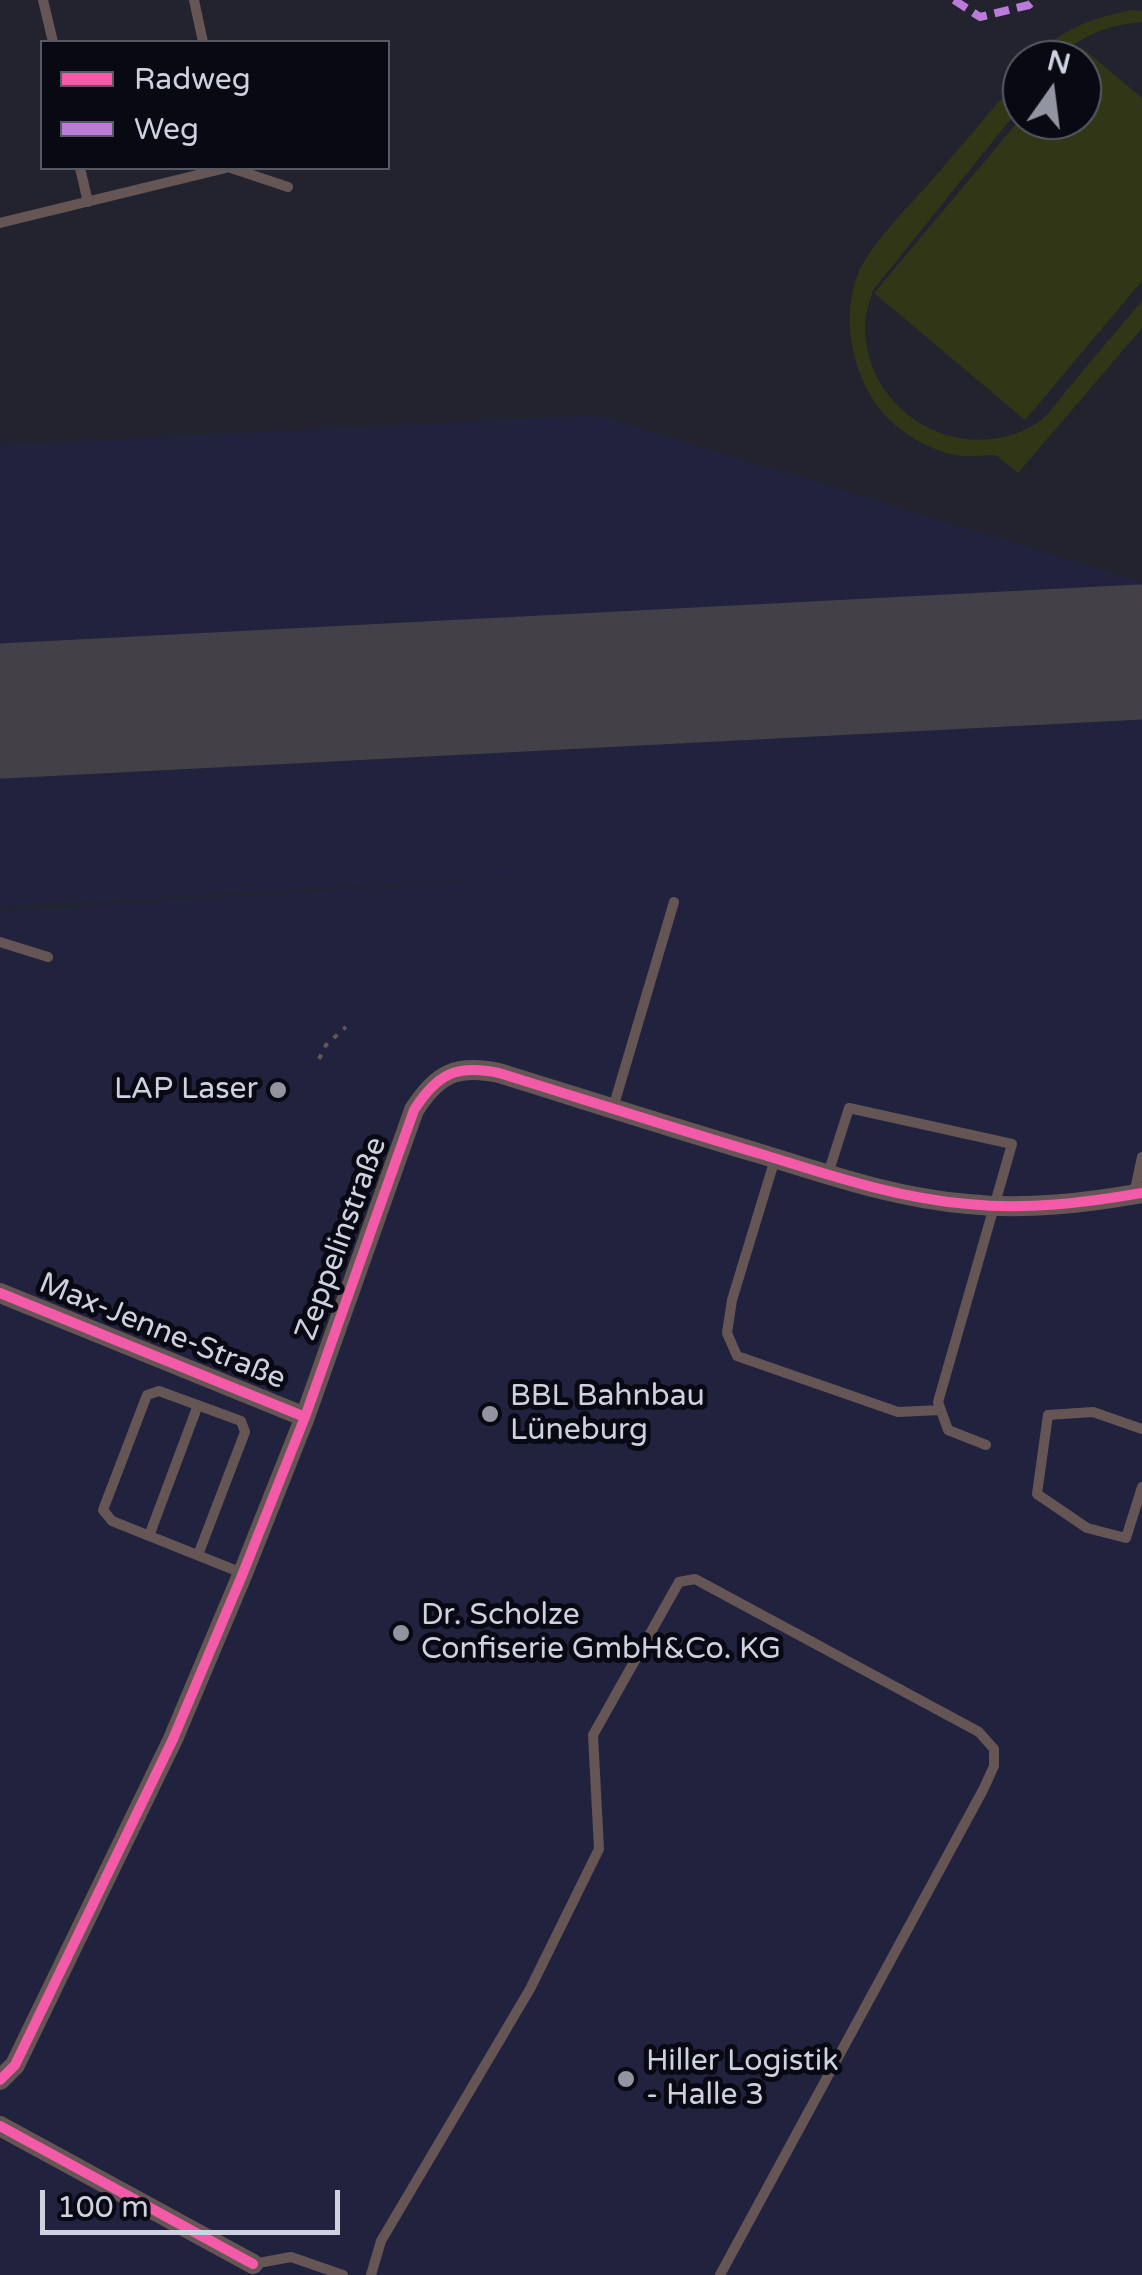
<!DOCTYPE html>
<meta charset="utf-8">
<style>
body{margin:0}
#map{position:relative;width:1142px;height:2275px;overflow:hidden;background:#22232f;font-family:"Varela Round",sans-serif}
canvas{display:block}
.legend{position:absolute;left:40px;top:40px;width:350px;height:130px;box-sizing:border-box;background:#080913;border:2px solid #575965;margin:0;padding:12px 18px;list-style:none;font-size:30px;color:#ced1e0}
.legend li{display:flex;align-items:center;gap:20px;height:50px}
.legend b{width:50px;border:2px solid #575965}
.north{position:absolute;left:1002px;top:40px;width:100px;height:100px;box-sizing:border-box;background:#080913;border:2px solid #575965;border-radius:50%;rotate:14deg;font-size:28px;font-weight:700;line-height:40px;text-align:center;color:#ced1e0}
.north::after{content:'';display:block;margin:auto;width:35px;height:45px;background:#9294a2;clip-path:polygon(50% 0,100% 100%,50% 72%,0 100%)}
.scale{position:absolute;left:40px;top:2190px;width:300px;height:45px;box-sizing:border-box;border:5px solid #ced1e0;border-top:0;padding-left:12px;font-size:30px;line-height:35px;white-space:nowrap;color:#ced1e0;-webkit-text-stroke:8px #080913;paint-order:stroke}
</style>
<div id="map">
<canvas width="1142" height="2275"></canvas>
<ul class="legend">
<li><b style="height:12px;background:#f35aa7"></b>Radweg</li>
<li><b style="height:12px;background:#bd7bd9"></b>Weg</li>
</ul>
<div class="north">N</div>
<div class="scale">100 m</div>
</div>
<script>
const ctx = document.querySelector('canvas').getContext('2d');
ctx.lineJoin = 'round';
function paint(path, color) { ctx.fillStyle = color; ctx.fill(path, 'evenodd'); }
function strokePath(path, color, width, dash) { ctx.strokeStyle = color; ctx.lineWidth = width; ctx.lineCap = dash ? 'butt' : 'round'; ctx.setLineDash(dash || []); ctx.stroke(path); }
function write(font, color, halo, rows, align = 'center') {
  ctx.font = font + ' "Varela Round",sans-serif'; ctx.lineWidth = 10; ctx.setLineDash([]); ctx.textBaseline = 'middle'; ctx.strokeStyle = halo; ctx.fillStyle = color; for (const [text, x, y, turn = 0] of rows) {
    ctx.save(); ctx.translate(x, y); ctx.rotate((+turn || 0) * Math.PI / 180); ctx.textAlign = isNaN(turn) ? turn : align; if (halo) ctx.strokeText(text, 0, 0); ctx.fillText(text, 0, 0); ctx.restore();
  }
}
paint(new Path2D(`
 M 597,415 L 1142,582 L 1142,2275 L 0,2275 L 0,911 L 631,870 L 0,907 L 0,445 Z`), '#21233e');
paint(new Path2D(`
 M 1132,10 L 1142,11 L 1142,22 C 1110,25 1080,34 1059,60 L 1034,60 C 1061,28 1092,18 1132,10 Z
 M 1081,47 L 1142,98 L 1142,281 L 1025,420 L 874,293 L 1022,117 L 1022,120 L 1082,120 L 1082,60 L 1069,60 Z
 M 1022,75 L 1022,105 L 873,290 C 870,302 864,316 865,328 C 866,415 964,469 1037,423 C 1049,416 1058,400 1068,389 C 1092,360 1117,330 1142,301 L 1142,328 L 1018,473 L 996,455 C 982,455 964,458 951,454 C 920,446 889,426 872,398 C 847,357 839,296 869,254 C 887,227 912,203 933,179 C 963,144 992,109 1022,75 Z`), '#313716');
strokePath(new Path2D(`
 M 0,711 L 1142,652`), '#444048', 135);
strokePath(new Path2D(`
 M 319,1059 L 326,1045 L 346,1027`), '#5f5659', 4, [5, 8]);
strokePath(new Path2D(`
 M 43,0 L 53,42
 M 194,0 L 203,42
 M 80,168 L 88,202
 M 231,168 L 288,187
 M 0,223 L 226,168
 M 0,942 L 48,957
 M 613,1108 L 674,902
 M 775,1159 L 732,1300 L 727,1333 L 737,1356 L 898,1412 L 941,1410
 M 828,1174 L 849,1108 L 1012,1144 L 938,1402 L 948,1430 L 986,1445
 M 1134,1194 L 1142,1157
 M 1142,1429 L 1093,1412 L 1048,1415 L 1037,1494 L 1087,1528 L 1126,1538 L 1142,1487
 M 149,1536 L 198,1405
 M 198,1555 L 245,1432 L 241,1421 L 159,1391 L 147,1395 L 103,1510 L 112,1521 L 242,1573
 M 253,2264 L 291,2257 L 343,2275
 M 371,2275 L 381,2241 L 530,1989 L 599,1849 L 593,1735 L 679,1582 L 695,1579 L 979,1732 L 994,1749 L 994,1766 L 983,1790 L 720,2275`), '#655555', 10);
strokePath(new Path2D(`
 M 0,1293 L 305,1417
 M 0,2080 L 15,2065 L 173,1739 L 243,1573 L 305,1417 L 414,1110 C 437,1074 456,1064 499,1073 C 586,1100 673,1128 761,1154 C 829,1175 896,1198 968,1204 C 1026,1210 1085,1203 1142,1193
 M 0,2126 L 253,2264`), '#655555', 20);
strokePath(new Path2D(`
 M 954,0 L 980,17 L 1029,5 L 1035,0`), '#bd7bd9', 8, [15, 8]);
strokePath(new Path2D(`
 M 0,1293 L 305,1417
 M 0,2080 L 15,2065 L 173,1739 L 243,1573 L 305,1417 L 414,1110 C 437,1074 456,1064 499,1073 C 586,1100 673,1128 761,1154 C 829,1175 896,1198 968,1204 C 1026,1210 1085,1203 1142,1193
 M 0,2126 L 253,2264`), '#f35aa7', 10);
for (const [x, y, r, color] of [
 [278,1090,10,"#9294a2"],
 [490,1414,10,"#9294a2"],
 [401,1633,10,"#9294a2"],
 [626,2079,10,"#9294a2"]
]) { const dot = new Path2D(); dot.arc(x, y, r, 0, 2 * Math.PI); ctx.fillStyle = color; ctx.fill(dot); strokePath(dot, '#080913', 4); }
write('30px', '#ced1e0', '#080913', [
 ["LAP Laser",258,1090,"right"],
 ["BBL Bahnbau",510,1397],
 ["Lüneburg",510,1431],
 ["Dr. Scholze",421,1616],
 ["Confiserie GmbH&Co. KG",421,1650],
 ["Hiller Logistik",646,2062],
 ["- Halle 3",646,2096]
], 'left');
write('30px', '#ced1e0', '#080913', [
 ["Zeppelinstraße",342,1239,-70],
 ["Max-Jenne-Straße",162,1332,22]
]);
</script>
